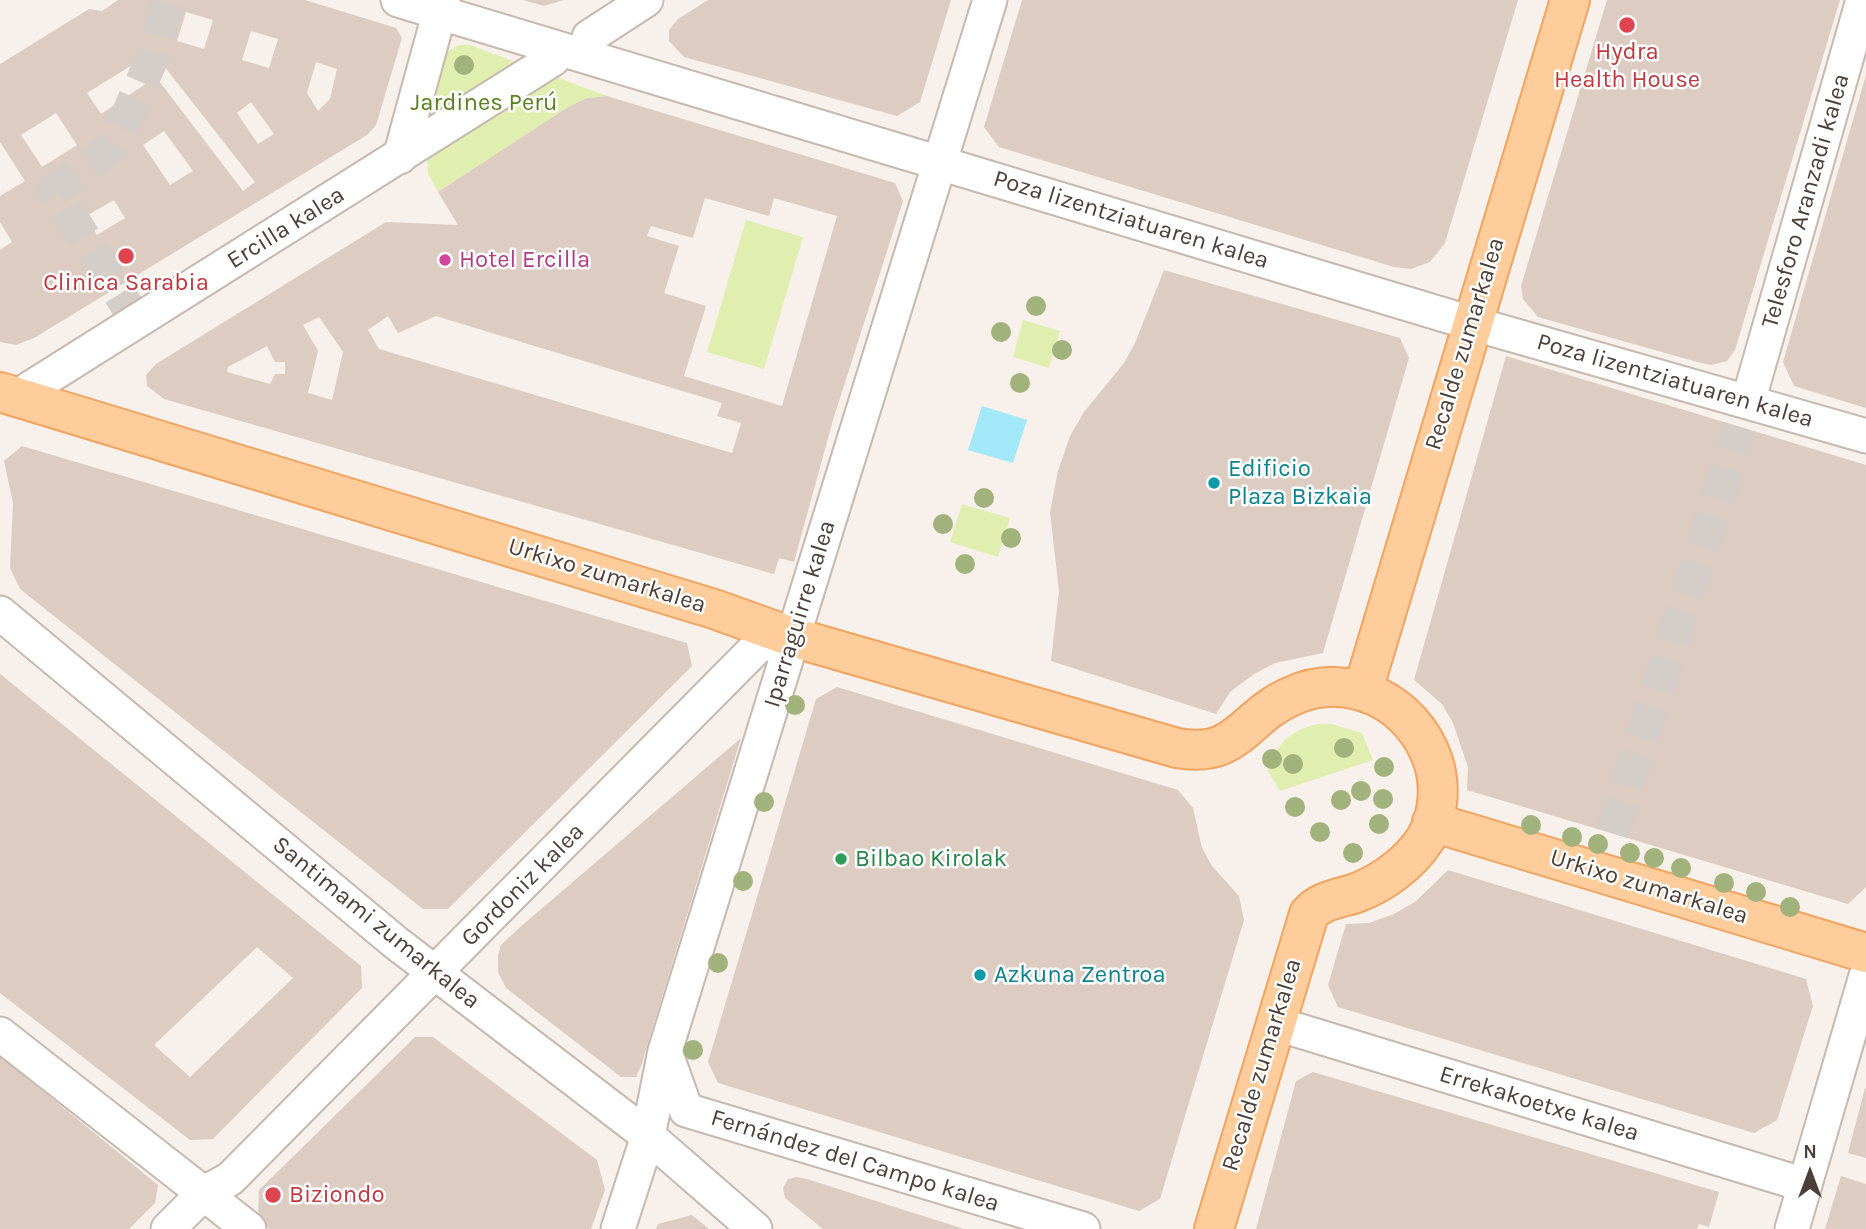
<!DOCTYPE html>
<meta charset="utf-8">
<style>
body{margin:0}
#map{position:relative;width:1866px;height:1229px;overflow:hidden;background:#f7f0eb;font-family:Karla,sans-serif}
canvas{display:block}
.north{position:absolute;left:1775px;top:1138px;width:70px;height:70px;-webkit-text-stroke:5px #fff;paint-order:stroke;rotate:0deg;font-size:19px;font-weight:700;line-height:28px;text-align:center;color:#4c3f37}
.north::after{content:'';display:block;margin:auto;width:24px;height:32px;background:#4c3f37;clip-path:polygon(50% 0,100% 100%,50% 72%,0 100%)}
</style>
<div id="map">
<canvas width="1866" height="1229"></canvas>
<div class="north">N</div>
</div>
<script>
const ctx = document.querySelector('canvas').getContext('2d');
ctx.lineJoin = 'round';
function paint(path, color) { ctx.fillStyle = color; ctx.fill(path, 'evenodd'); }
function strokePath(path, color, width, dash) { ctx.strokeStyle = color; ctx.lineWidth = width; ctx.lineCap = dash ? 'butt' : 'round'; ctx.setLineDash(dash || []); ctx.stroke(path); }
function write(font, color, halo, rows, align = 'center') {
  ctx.font = font + ' Karla,sans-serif'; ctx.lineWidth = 5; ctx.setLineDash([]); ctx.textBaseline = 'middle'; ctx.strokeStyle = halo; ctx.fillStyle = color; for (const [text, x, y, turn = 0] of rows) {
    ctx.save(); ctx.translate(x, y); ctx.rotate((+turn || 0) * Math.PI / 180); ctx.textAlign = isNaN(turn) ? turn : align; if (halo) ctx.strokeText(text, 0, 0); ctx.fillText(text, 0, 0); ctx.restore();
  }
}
paint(new Path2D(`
 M 459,45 L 470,45 L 607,96 L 587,98 L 568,107 L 438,192 L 428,174 L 427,153 L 443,54 Z
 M 746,220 L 803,237 L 764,369 L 707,352 Z
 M 1023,320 L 1060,331 L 1049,368 L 1013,357 Z
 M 962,504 L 1010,518 L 998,557 L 950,542 Z
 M 1317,724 L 1332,724 L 1362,733 L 1373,760 L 1280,791 L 1267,770 C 1278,742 1289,732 1317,724 Z`), '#e0efb0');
paint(new Path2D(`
 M 982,406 L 1027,420 L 1013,463 L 968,450 Z`), '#a2e8f8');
paint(new Path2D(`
 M 118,0 L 305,0 L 396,28 L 402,38 L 376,125 L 367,135 L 34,338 L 16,345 L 0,342 L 0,250 L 12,242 L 0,222 L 0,196 L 25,181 L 0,142 L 0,64 L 89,9 L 102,11 ZM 186,12 L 213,20 L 204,49 L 177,41 ZM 251,31 L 278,39 L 269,68 L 242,60 ZM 153,52 L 255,182 L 243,191 L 156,77 L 101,114 L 87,93 ZM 316,62 L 337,69 L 330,99 L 318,111 L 307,93 ZM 251,102 L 274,134 L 258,144 L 237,113 ZM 56,113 L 77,145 L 42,167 L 21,135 ZM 164,131 L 193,171 L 170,185 L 143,145 ZM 114,200 L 125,218 L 97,235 L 86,216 Z
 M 523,0 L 564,0 L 544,6 Z
 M 708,0 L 951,0 L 920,102 L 897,116 L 684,57 L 669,41 L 669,30 L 678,19 Z
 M 1022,0 L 1518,0 L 1445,243 L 1430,262 L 1411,269 L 1394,267 L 999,147 L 984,127 Z
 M 1607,0 L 1840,0 L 1735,350 L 1727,361 L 1711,365 L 1697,362 L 1538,317 L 1523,299 L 1521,286 Z
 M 1866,75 L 1866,408 L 1794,386 L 1783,362 Z
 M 607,96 L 895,183 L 903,201 L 833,420 L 794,562 L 779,558 L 774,574 L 164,399 L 147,386 L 146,375 L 156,364 L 386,222 L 458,225 L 438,192 L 568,107 L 587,98 ZM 705,198 L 769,216 L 774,198 L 837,216 L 782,406 L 684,376 L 706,306 L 664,293 L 679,246 L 647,236 L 651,226 L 693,238 ZM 388,316 L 398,333 L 436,316 L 722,403 L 717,416 L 741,423 L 732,453 L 379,349 L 368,330 ZM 319,317 L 343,352 L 332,400 L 308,393 L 318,351 L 303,325 ZM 267,346 L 275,362 L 285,362 L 285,374 L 275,374 L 270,384 L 227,372 L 228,367 Z
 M 1164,270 L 1400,338 L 1409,358 L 1323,653 L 1275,663 L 1254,674 L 1230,692 L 1216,714 L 1051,661 L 1059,591 L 1050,512 L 1058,471 L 1070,436 L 1084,412 L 1124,363 L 1135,343 Z
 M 1506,356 L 1866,465 L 1866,887 L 1848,904 L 1467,790 L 1468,767 L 1453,723 L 1442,704 L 1414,680 Z
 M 22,446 L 687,643 L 692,666 L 448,909 L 423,909 L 20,589 L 10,568 L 13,503 L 4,461 Z
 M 0,674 L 361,966 L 362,988 L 213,1139 L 190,1140 L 0,993 ZM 257,947 L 293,978 L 190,1077 L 154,1045 Z
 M 837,687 L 1178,790 L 1193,808 L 1202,848 L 1212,866 L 1239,896 L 1244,920 L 1160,1199 L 1139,1211 L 718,1083 L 708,1062 L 816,699 Z
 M 741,738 L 641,1066 L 636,1077 L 621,1077 L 506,988 L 498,972 L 498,955 L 501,945 L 519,928 Z
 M 1448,870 L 1806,979 L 1813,1006 L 1777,1120 L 1754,1133 L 1338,1007 L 1328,985 L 1346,924 L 1369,923 L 1394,914 L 1415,902 Z
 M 415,1037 L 433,1037 L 597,1160 L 605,1190 L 591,1229 L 270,1229 L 258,1219 L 259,1190 Z
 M 0,1056 L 158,1185 L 155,1203 L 129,1229 L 0,1229 Z
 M 1313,1072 L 1719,1192 L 1709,1227 L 1699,1224 L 1697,1229 L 1256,1229 L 1296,1081 Z
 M 1865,1088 L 1866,1089 L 1866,1158 L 1848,1153 Z
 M 1841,1176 L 1866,1184 L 1866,1229 L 1825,1229 Z
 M 797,1177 L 810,1180 L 964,1229 L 823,1229 L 785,1198 L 783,1188 L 788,1179 Z
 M 692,1215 L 709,1229 L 656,1229 L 658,1224 Z`), '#ddccc2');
strokePath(new Path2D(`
 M 137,322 L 54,189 L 114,146 L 154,54 L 168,0
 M 1612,833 L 1740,427`), '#d5cdc7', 33, [33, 17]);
const minor = new Path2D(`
 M 398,0 L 1471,323 L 1866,436
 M 589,37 L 646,0
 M 400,157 L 443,0
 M 18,396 L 553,59
 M 1748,402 L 1863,0
 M 0,613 L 395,942 L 648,1136 L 755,1229
 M 1274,1023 L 1805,1185
 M 0,1034 L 249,1229
 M 665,1051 L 686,1110 L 1083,1229
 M 168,1229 L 204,1193 L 230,1179 L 758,646 L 792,637
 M 618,1229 L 648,1136 L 665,1051 L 990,0
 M 1792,1229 L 1866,976`);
const major = new Path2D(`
 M 0,392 L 714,609 L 792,637 L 1177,748 C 1239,759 1243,717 1292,696 C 1349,670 1413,702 1433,761 C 1441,785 1439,815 1426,838 C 1410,863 1383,883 1356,893 C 1338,899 1321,900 1309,914 L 1214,1229
 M 1363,690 L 1570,0
 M 1432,822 L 1866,953`);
strokePath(minor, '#c7b9af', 37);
strokePath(major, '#f1a45f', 42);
strokePath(minor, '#fff', 33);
strokePath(major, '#ffcc9c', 38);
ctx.fillStyle = '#a1b27c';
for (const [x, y] of [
 [464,65],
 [1036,306],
 [1001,332],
 [1062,350],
 [1020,383],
 [984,498],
 [943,524],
 [1011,538],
 [965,564],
 [795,705],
 [1344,748],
 [1272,759],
 [1293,764],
 [1384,767],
 [1361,791],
 [1383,799],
 [1341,800],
 [764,802],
 [1295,807],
 [1379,824],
 [1531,825],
 [1320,832],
 [1572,837],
 [1598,844],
 [1353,853],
 [1630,853],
 [1654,858],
 [1681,868],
 [743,881],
 [1724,883],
 [1756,892],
 [1790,907],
 [718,963],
 [693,1050]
]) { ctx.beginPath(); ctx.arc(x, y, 10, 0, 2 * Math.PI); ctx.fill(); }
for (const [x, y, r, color] of [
 [1627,25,9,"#e0444e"],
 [126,256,9,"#e0444e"],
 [445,260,7,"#d1479c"],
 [1214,483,7,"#0f9aa8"],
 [841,859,7,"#2e9e5b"],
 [980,975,7,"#0f9aa8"],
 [273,1195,9,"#e0444e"]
]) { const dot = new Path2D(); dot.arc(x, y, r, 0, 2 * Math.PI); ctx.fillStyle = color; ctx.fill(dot); strokePath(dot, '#fff', 2.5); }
write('24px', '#be3a42', '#fff', [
 ["Hydra",1627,52],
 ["Health House",1627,80],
 ["Clinica Sarabia",126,283],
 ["Biziondo",289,1195,"left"]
]);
write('24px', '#5a8021', '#fff', [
 ["Jardines Perú",484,103]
]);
write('24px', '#4c3f37', '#fff', [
 ["Telesforo Aranzadi kalea",1806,201,-74],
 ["Poza lizentziatuaren kalea",1131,220,17],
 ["Ercilla kalea",286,228,-32],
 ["Recalde zumarkalea",1465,344,-73],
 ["Poza lizentziatuaren kalea",1675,381,16],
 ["Urkixo zumarkalea",607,576,17],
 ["Iparraguirre kalea",800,614,-73],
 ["Gordoniz kalea",523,885,-45],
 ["Urkixo zumarkalea",1649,887,17],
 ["Santimami zumarkalea",376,923,39],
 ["Recalde zumarkalea",1262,1065,-73],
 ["Errekakoetxe kalea",1539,1104,17],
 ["Fernández del Campo kalea",855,1161,17]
]);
write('24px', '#b23c85', '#fff', [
 ["Hotel Ercilla",459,260]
], 'left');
write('24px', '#0d838f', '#fff', [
 ["Edificio",1228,469],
 ["Plaza Bizkaia",1228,497],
 ["Azkuna Zentroa",994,975]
], 'left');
write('24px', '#27864d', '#fff', [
 ["Bilbao Kirolak",855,859]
], 'left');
</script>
